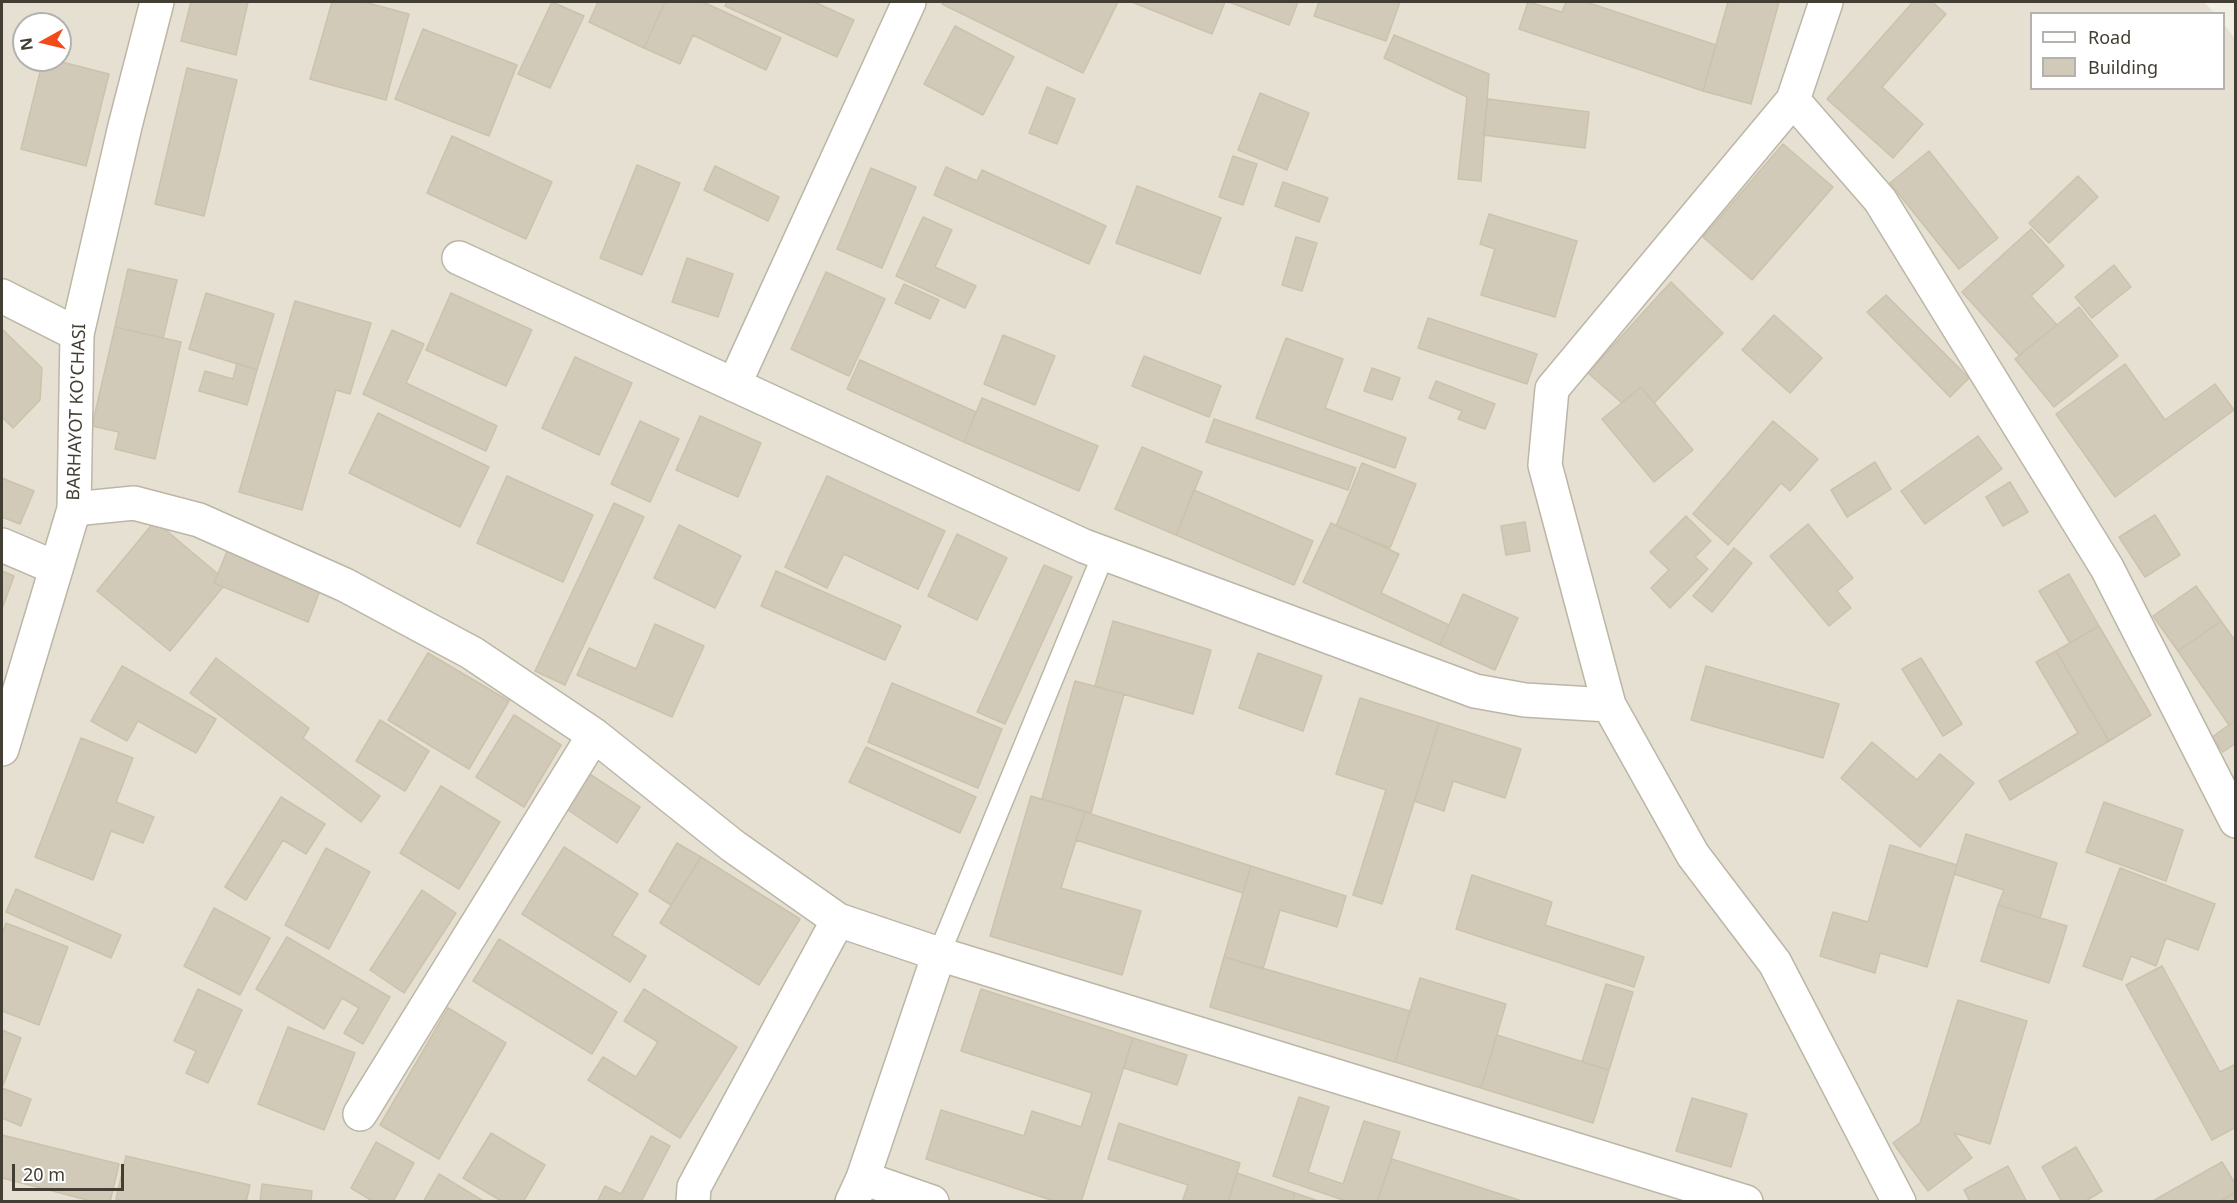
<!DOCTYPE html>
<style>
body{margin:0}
#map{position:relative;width:2237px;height:1203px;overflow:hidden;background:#f1eee3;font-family:"Noto Sans",sans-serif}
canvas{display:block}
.frame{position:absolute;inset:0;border:3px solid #423e33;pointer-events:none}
.legend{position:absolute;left:2030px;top:12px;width:195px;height:78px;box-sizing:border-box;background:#fff;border:2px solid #b3b2ad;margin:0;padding:8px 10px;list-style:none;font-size:18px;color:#423e33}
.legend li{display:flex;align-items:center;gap:12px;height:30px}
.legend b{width:30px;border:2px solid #b3b2ad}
.north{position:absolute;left:12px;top:12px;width:60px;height:60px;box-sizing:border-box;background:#fff;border:2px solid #b3b2ad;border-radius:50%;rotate:262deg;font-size:16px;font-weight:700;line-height:24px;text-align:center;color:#423e33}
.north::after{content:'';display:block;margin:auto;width:21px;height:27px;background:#f24b19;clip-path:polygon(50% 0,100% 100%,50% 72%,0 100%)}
.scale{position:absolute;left:12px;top:1164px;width:112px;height:27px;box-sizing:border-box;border:3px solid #423e33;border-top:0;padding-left:8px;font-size:18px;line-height:21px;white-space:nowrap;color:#423e33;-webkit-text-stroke:4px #fff;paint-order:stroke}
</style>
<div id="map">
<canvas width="2237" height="1203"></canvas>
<div class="frame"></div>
<ul class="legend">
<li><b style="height:8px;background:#fff"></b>Road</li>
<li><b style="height:16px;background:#d2cab9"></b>Building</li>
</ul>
<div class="north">N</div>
<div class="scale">20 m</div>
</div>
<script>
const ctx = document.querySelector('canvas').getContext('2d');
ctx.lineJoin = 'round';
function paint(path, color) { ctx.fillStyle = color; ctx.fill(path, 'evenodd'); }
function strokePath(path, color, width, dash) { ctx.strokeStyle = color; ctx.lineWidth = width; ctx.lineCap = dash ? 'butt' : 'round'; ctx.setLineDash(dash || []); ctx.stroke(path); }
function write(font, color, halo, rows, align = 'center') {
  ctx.font = font + ' "Noto Sans",sans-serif'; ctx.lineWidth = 5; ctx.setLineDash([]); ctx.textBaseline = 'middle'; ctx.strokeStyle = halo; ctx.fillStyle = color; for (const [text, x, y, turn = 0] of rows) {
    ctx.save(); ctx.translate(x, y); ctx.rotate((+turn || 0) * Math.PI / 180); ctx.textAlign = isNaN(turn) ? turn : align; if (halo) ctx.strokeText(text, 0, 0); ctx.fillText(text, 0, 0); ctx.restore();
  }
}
paint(new Path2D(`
 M 2,2 L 2204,2 L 2214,13 L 2032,14 L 2032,88 L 2224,88 L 2224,24 L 2235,39 L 2235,1201 L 2,1202 ZM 24,24 L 60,24 L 60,60 L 24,60 Z`), '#e5e0d1');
const building = new Path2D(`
 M 191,2 L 248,2 L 236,55 L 181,41 Z
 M 332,2 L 364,2 L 409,14 L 386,100 L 310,79 Z
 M 552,2 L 584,16 L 550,88 L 518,74 Z
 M 598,2 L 665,2 L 644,48 L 589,22 Z
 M 665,2 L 703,2 L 781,38 L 766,70 L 693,35 L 680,64 L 644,48 Z
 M 727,2 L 814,2 L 854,20 L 837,57 L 725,6 Z
 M 944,2 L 1118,2 L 1083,73 L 942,4 Z
 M 1132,2 L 1225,2 L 1212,34 Z
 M 1229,2 L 1298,2 L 1289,25 Z
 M 1319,2 L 1400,2 L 1386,41 L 1314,16 Z
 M 1528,2 L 1562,12 L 1566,2 L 1586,2 L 1716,45 L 1703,91 L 1519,29 Z
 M 1728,2 L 1779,2 L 1751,104 L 1703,91 Z
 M 1913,2 L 1932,2 L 1946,14 L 1882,87 L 1923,124 L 1893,158 L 1827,99 Z
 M 955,26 L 1014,57 L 983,115 L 924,84 Z
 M 423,29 L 517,65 L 489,136 L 395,99 Z
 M 1394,35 L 1489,74 L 1481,181 L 1458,179 L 1467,97 L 1384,58 Z
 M 43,60 L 54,60 L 109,74 L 86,166 L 21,149 Z
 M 187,68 L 237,80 L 204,216 L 155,204 Z
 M 1047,87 L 1075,99 L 1057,144 L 1029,133 Z
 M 1260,93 L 1309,113 L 1287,170 L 1238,150 Z
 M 1488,99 L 1589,112 L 1585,148 L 1483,135 Z
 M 452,136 L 552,182 L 526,239 L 427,193 Z
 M 1783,144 L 1833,187 L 1752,280 L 1703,237 Z
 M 1929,151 L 1998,238 L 1959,269 L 1890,183 Z
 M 1233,156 L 1257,164 L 1243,205 L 1219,197 Z
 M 637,165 L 680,183 L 642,275 L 600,258 Z
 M 715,166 L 779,197 L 768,221 L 704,190 Z
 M 946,167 L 977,181 L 982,170 L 1106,226 L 1089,264 L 934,195 Z
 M 871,168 L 916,187 L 882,268 L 837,249 Z
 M 2078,176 L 2098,197 L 2049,243 L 2029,223 Z
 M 1283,182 L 1328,198 L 1319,222 L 1275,206 Z
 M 1137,186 L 1221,218 L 1200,274 L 1116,243 Z
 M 1489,214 L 1577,241 L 1555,317 L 1481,295 L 1495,249 L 1480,244 Z
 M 923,217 L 952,230 L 935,267 L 976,286 L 965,308 L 896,276 Z
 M 2031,229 L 2064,266 L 2031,296 L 2057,325 L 2019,355 L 1962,292 Z
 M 1296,237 L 1317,243 L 1302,291 L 1282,285 Z
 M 687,258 L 733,274 L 718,317 L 672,302 Z
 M 2114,265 L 2131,287 L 2092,318 L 2075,297 Z
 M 128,269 L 177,280 L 163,338 L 115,327 Z
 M 826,272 L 885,299 L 849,376 L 791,349 Z
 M 1671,282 L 1723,333 L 1654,403 L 1641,387 L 1622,403 L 1588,373 Z
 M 904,284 L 939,300 L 930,319 L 895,303 Z
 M 206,293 L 274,314 L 257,370 L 189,349 Z
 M 451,293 L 532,330 L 506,386 L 426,350 Z
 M 1886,295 L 1969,378 L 1950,397 L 1867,312 Z
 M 295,301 L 371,323 L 350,394 L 336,390 L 302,510 L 239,492 Z
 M 2079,307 L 2118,356 L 2054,407 L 2015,359 Z
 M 1774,315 L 1822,358 L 1790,393 L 1742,350 Z
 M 1428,318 L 1537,354 L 1527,384 L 1418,348 Z
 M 115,327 L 181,342 L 155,459 L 115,449 L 119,432 L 92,426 Z
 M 2,329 L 42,368 L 40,400 L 13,428 L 2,417 Z
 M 392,330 L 424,344 L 406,383 L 497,426 L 486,451 L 363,394 Z
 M 1003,335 L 1055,356 L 1035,405 L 984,384 Z
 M 1286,338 L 1343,359 L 1325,408 L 1406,438 L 1395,468 L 1256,418 Z
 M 1144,356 L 1221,386 L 1209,417 L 1132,386 Z
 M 575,357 L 632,383 L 599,455 L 542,428 Z
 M 860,360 L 976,412 L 964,442 L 847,389 Z
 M 237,363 L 257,370 L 247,405 L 199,391 L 205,371 L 233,379 Z
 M 2125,364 L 2165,420 L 2215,384 L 2234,410 L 2115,497 L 2056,414 Z
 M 1372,368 L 1400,378 L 1392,400 L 1364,391 Z
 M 1436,381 L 1495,404 L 1485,429 L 1458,419 L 1462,411 L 1429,398 Z
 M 1641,387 L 1693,450 L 1654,482 L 1602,419 Z
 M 982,398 L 1098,446 L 1079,491 L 964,442 Z
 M 378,413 L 489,467 L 460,527 L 349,473 Z
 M 700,416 L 761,443 L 738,497 L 676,470 Z
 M 1214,419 L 1356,468 L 1348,490 L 1206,442 Z
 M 640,421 L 679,439 L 650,502 L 611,484 Z
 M 1773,421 L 1818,459 L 1790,491 L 1781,483 L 1728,545 L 1693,514 Z
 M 1978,436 L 2002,469 L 1925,524 L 1901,491 Z
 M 1142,447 L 1202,472 L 1176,535 L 1115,509 Z
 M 1875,462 L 1891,489 L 1847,517 L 1831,490 Z
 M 1362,463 L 1416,484 L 1390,548 L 1336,526 Z
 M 507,476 L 593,515 L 563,582 L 477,543 Z
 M 827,476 L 945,531 L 918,589 L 844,554 L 827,588 L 785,567 Z
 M 2,478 L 34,491 L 20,524 L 2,517 Z
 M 2010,482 L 2028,512 L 2003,526 L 1986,497 Z
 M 1194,490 L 1313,541 L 1294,585 L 1176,535 Z
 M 614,503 L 644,517 L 565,685 L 535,671 Z
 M 2155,515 L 2180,555 L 2145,577 L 2119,537 Z
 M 1686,516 L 1711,541 L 1695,557 L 1708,569 L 1670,608 L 1651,588 L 1669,570 L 1650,552 Z
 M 155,521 L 218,574 L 214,583 L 223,587 L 170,651 L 97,591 Z
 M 1525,522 L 1530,551 L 1506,555 L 1501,526 Z
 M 1331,523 L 1399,554 L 1381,593 L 1449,625 L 1440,645 L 1303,582 Z
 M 1808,524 L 1853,578 L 1837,591 L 1851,608 L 1829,626 L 1770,556 Z
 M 679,525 L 741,556 L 715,608 L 654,578 Z
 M 957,534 L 1007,558 L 977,620 L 928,596 Z
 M 1734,548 L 1752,563 L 1712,612 L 1693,596 Z
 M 228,549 L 321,588 L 308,622 L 214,583 Z
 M 1044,565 L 1072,577 L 1005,724 L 977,712 Z
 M 2,571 L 14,576 L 2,609 Z
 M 776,571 L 901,626 L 885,660 L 761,606 Z
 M 2069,574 L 2099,626 L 2070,643 L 2039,591 Z
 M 2196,586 L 2221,621 L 2178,651 L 2153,616 Z
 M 1463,594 L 1518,618 L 1495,670 L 1440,645 Z
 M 1113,621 L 1211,650 L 1193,714 L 1095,686 Z
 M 2221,621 L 2236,642 L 2236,720 L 2229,725 L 2178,651 Z
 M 655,624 L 704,646 L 672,717 L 577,675 L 589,648 L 636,669 Z
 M 2099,626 L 2151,715 L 2109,741 L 2056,651 Z
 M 2056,651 L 2109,741 L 2010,800 L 1999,781 L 2078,733 L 2036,662 Z
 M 428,653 L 509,701 L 469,769 L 388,720 Z
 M 1258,653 L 1322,676 L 1303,731 L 1239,708 Z
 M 216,658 L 309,728 L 303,738 L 380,796 L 361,822 L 190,693 Z
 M 1921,658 L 1962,724 L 1943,736 L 1902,669 Z
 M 122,666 L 216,719 L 196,753 L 138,721 L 127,741 L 91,721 Z
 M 1706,666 L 1839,704 L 1823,758 L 1691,720 Z
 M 1075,681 L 1124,694 L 1091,813 L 1042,799 Z
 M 892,683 L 1002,729 L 978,788 L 868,742 Z
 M 1360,698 L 1439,723 L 1382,904 L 1353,895 L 1386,790 L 1336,774 Z
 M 514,715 L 561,745 L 524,807 L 476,777 Z
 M 380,720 L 429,751 L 405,791 L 356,761 Z
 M 2236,720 L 2236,743 L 2223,752 L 2212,737 Z
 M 1439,723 L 1521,749 L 1505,798 L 1453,781 L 1444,811 L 1414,801 Z
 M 81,738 L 133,758 L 116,802 L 154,817 L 143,843 L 111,831 L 93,880 L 35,857 Z
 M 1872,742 L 1917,780 L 1940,754 L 1974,783 L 1920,847 L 1841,778 Z
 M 866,747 L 976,797 L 960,833 L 849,782 Z
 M 588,773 L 640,807 L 617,843 L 565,808 Z
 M 441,786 L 500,822 L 459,889 L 400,853 Z
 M 1031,796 L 1085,812 L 1061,888 L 1141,911 L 1122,975 L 990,936 Z
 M 281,797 L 325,824 L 306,854 L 283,840 L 246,900 L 225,887 Z
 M 2104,802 L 2183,830 L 2166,881 L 2086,852 Z
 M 1085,812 L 1251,866 L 1243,893 L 1076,840 Z
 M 1966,834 L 2057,863 L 2040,918 L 1998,905 L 2004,890 L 1954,874 Z
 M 677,843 L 701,857 L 671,905 L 649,891 Z
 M 1890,845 L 1957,865 L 1927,967 L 1880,953 L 1875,973 L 1820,956 L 1833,912 L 1868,922 Z
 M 564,847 L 638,894 L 612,935 L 646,956 L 630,982 L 522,914 Z
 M 326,848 L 370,872 L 329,949 L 285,925 Z
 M 701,857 L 800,919 L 759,985 L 660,923 Z
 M 1251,866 L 1346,896 L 1337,927 L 1280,910 L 1263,969 L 1224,957 Z
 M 2120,868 L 2215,904 L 2198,950 L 2166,938 L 2156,966 L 2131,956 L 2122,980 L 2083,966 Z
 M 1472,875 L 1552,902 L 1545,925 L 1644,957 L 1634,987 L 1456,929 Z
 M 16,889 L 121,935 L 111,958 L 6,912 Z
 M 422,890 L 456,913 L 404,993 L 370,970 Z
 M 1998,905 L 2067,926 L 2049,983 L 1981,961 Z
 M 214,908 L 270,938 L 240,995 L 184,966 Z
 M 6,923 L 68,947 L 39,1025 L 2,1011 L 2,935 Z
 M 287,937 L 390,997 L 363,1044 L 344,1033 L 359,1008 L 342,998 L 324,1029 L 256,989 Z
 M 499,939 L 617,1012 L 592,1054 L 473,981 Z
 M 1224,957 L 1410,1011 L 1395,1062 L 1210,1007 Z
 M 2162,966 L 2220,1072 L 2236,1064 L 2236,1127 L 2212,1140 L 2126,985 Z
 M 1420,978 L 1506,1004 L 1481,1088 L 1395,1062 Z
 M 1606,984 L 1633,992 L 1609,1070 L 1582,1062 Z
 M 198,989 L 242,1010 L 208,1083 L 186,1073 L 196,1051 L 174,1041 Z
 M 644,989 L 737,1047 L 680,1138 L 588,1080 L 603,1057 L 636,1077 L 658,1042 L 624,1021 Z
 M 981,989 L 1133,1038 L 1081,1202 L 1057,1202 L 926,1159 L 941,1110 L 1024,1136 L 1032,1111 L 1081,1127 L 1092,1093 L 961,1051 Z
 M 1958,1000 L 2027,1021 L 1990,1144 L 1954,1133 L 1972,1158 L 1928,1191 L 1893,1143 L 1920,1123 Z
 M 448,1008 L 506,1043 L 439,1159 L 380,1125 Z
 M 288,1027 L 355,1053 L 324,1130 L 258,1104 Z
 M 2,1030 L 21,1038 L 2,1088 L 31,1099 L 21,1126 L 2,1118 Z
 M 1497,1035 L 1609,1070 L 1593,1123 L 1481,1088 Z
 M 1133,1038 L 1187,1055 L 1177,1085 L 1124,1068 Z
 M 1299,1097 L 1329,1107 L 1308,1172 L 1343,1184 L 1364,1121 L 1400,1132 L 1377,1202 L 1349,1202 L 1273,1176 Z
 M 1692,1098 L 1747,1114 L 1731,1167 L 1676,1151 Z
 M 1119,1123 L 1240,1163 L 1228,1202 L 1182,1202 L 1188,1185 L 1108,1159 Z
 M 491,1133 L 545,1165 L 523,1202 L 503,1202 L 463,1178 Z
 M 2,1135 L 119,1164 L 110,1202 L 95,1202 L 2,1178 Z
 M 651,1136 L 670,1146 L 641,1202 L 597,1202 L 605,1186 L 621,1194 Z
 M 376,1142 L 414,1163 L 393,1202 L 374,1202 L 351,1188 Z
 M 2076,1147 L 2102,1191 L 2084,1202 L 2062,1202 L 2042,1167 Z
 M 126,1156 L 250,1185 L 246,1202 L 127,1202 L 116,1199 Z
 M 1392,1159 L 1525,1202 L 1377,1202 Z
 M 2222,1162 L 2236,1185 L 2236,1192 L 2219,1202 L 2151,1202 Z
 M 2008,1166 L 2027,1202 L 1970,1202 L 1964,1190 Z
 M 1237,1173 L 1295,1193 L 1292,1202 L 1228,1202 Z
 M 439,1174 L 485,1202 L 423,1202 Z
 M 262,1184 L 312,1191 L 311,1202 L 260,1202 Z
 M 2236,1192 L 2236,1202 L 2219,1202 Z
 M 1295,1193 L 1321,1202 L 1292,1202 Z`);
paint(building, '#d2cab9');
strokePath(building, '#ccc2ac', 1.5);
const service = new Path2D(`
 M 939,954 L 1104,553`);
const minor = new Path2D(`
 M 1826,2 L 1793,100 L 1880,200 L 2107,568 L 2236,821
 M 1793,100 L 1552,389 L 1545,465 L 1609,705 L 1693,855 L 1775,963 L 1899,1202
 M 459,258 L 1084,546 L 1475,691 L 1525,700 L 1609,705
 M 2,296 L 77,334
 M 734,385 L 909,2
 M 74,509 L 134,503 L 199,520 L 345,585 L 472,653 L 594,735 L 733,846 L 838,920 L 939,954 L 1746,1202
 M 2,545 L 56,568
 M 360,1114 L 594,735
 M 863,1178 L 939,954
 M 693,1202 L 694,1187 L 838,920
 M 852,1202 L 863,1178 L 932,1202`);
const tertiary = new Path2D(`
 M 2,749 L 74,509 L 77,334 L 125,126 L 157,2`);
strokePath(service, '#bcb6a6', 24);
strokePath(minor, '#bcb6a6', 36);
strokePath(tertiary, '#bcb6a6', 36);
strokePath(service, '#fff', 21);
strokePath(minor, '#fff', 33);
strokePath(tertiary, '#fff', 33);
write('18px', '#423e33', '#fff', [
 ["BARHAYOT KO'CHASI",77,412,-88]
]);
</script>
